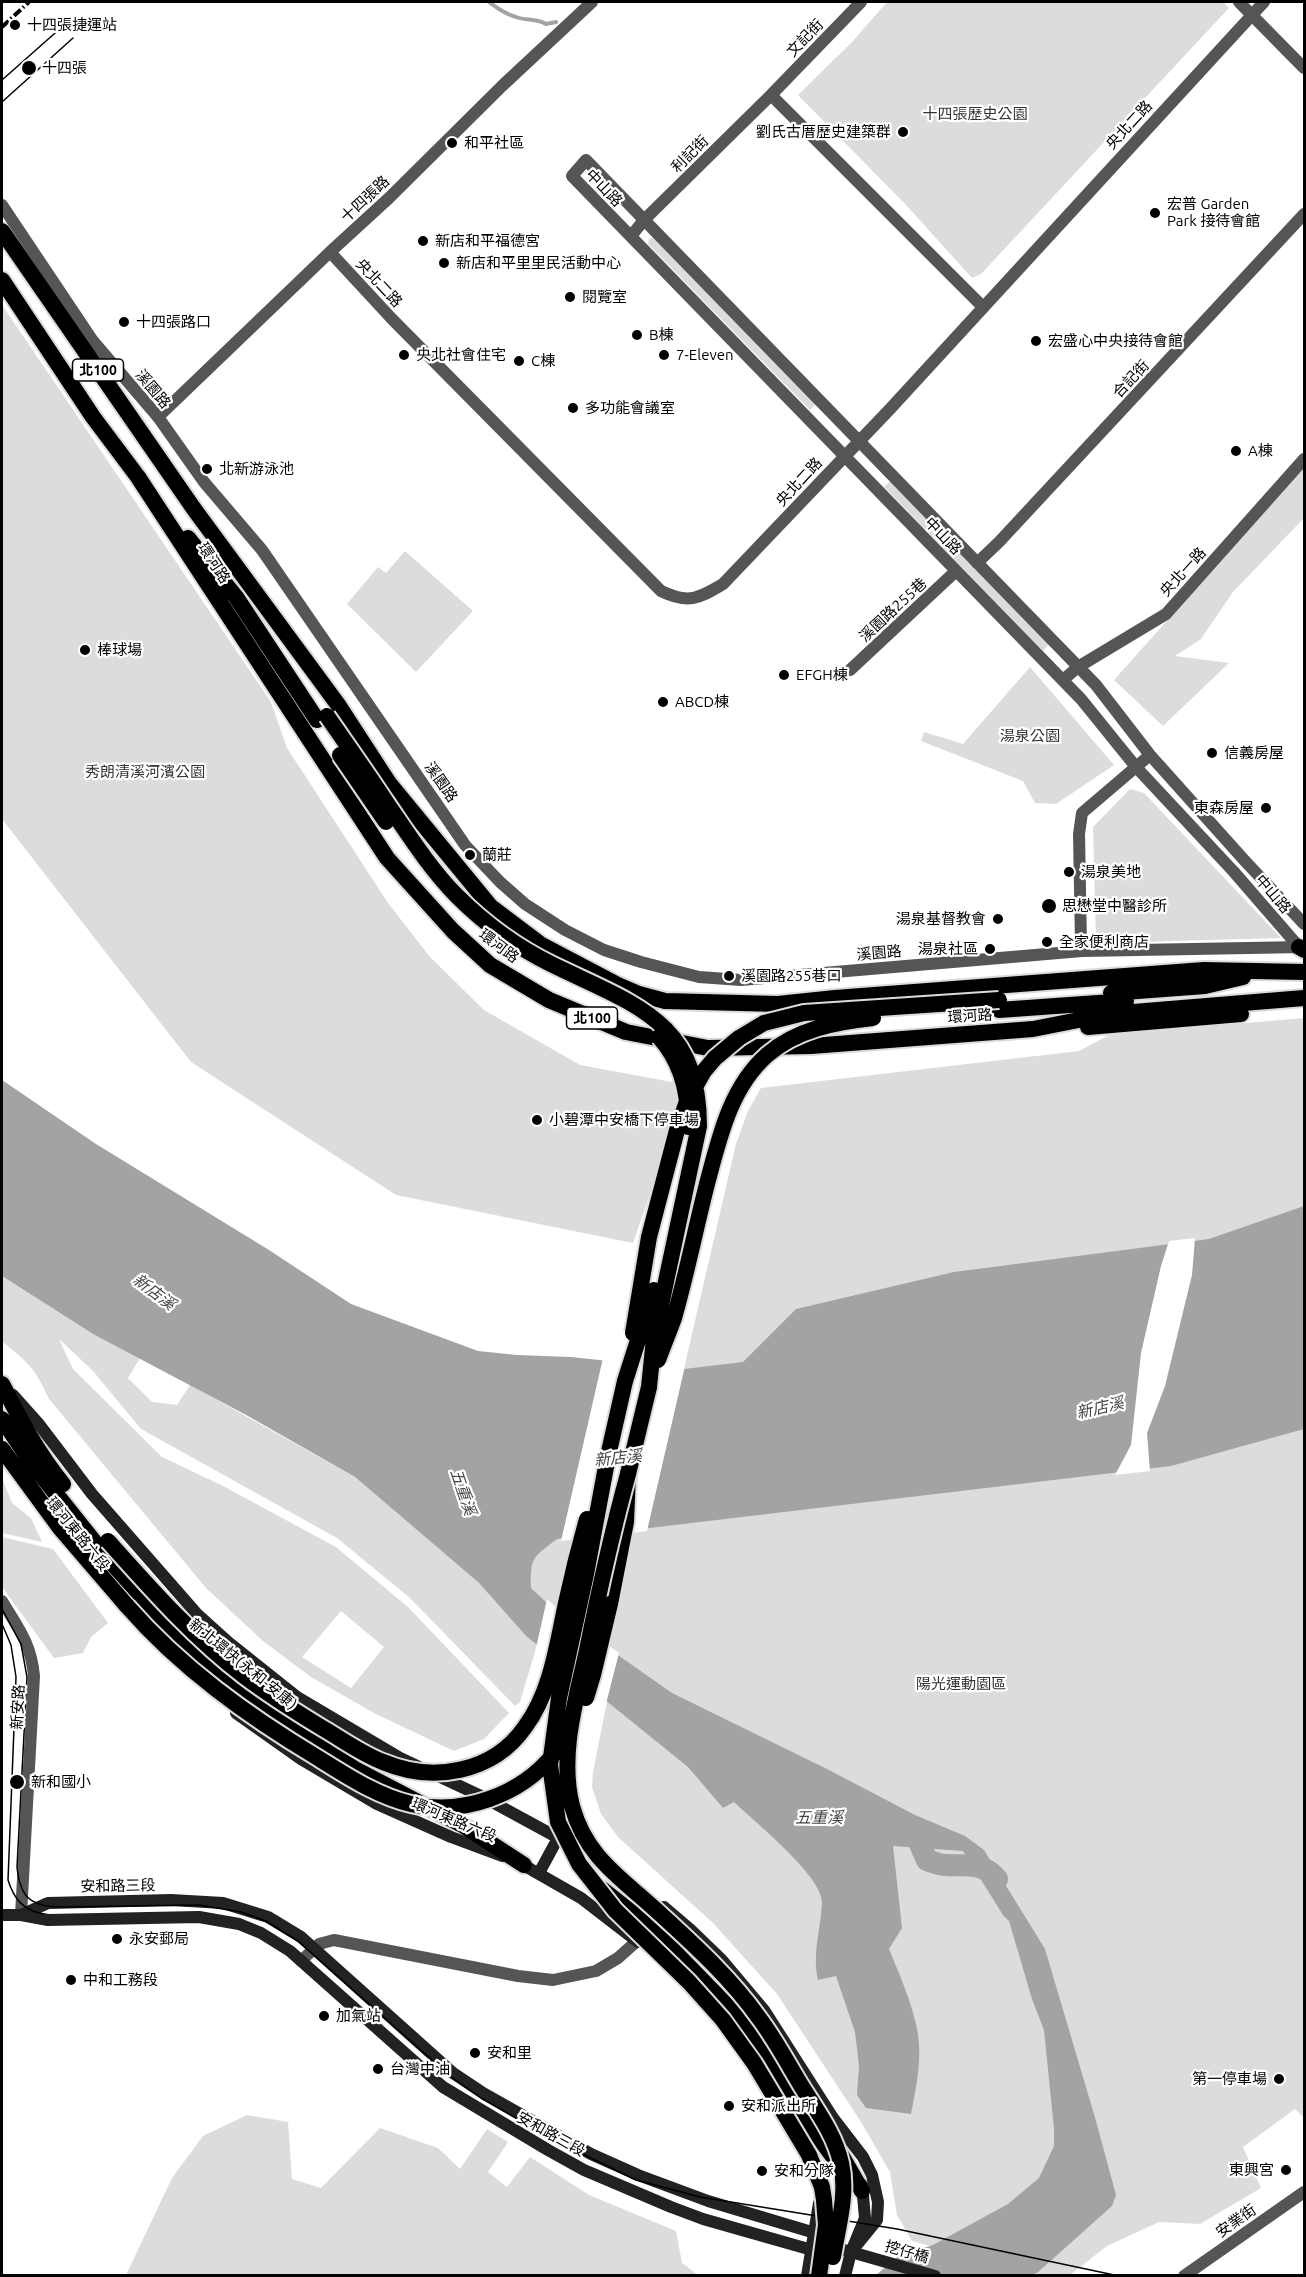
<!DOCTYPE html>
<meta charset="utf-8">
<style>
body{margin:0}
#map{position:relative;width:1306px;height:2277px;overflow:hidden;background:#fff;font-family:Ubuntu,sans-serif}
canvas{display:block}
.frame{position:absolute;inset:0;border:3px solid #000;pointer-events:none}
</style>
<div id="map">
<canvas width="1306" height="2277"></canvas>
<div class="frame"></div>
</div>
<script>
const ctx = document.querySelector('canvas').getContext('2d');
ctx.lineJoin = 'round';
function paint(path, color) { ctx.fillStyle = color; ctx.fill(path, 'evenodd'); }
function strokePath(path, color, width, dash) { ctx.strokeStyle = color; ctx.lineWidth = width; ctx.lineCap = dash ? 'butt' : 'round'; ctx.setLineDash(dash || []); ctx.stroke(path); }
function write(font, color, halo, rows, align = 'center') {
  ctx.font = font + ' Ubuntu,"Noto Sans TC",sans-serif'; ctx.lineWidth = 4.5; ctx.setLineDash([]); ctx.textBaseline = 'middle'; ctx.strokeStyle = halo; ctx.fillStyle = color; for (const [text, x, y, turn = 0] of rows) {
    ctx.save(); ctx.translate(x, y); ctx.rotate((+turn || 0) * Math.PI / 180); ctx.textAlign = isNaN(turn) ? turn : align; if (halo) ctx.strokeText(text, 0, 0); ctx.fillText(text, 0, 0); ctx.restore();
  }
}
paint(new Path2D(`
 M 887,2 L 1223,2 L 1229,8 L 981,274 L 972,278 L 907,206 L 798,95 L 853,41 Z
 M 654,237 L 816,404 L 810,410 L 648,244 L 649,239 Z
 M 2,305 L 271,702 L 287,748 L 388,903 L 430,957 L 484,1010 L 580,1065 L 688,1085 L 633,1243 L 396,1195 L 191,1062 L 2,819 Z
 M 1304,467 L 1304,518 L 1233,592 L 1201,639 L 1175,656 L 1229,663 L 1163,726 L 1114,680 Z
 M 890,481 L 1049,644 L 1043,651 L 884,487 Z
 M 405,551 L 473,611 L 416,672 L 347,604 L 378,567 L 386,573 Z
 M 1030,667 L 1114,765 L 1056,804 L 1035,803 L 1023,781 L 921,741 L 924,732 L 963,744 Z
 M 1130,789 L 1144,793 L 1281,938 L 1096,943 L 1093,827 Z
 M 1304,1018 L 1304,2118 L 1295,2109 L 1243,2147 L 1261,2188 L 1200,2224 L 1159,2222 L 1107,2246 L 1070,2275 L 1044,2275 L 912,2241 L 897,2215 L 890,2172 L 861,2122 L 777,1994 L 713,1923 L 618,1837 L 601,1814 L 592,1787 L 593,1772 L 607,1701 L 558,1613 L 531,1588 L 530,1564 L 535,1556 L 556,1539 L 647,1528 L 736,1144 L 748,1111 L 761,1088 L 1079,1051 L 1109,1035 Z
 M 2,1276 L 93,1334 L 140,1358 L 128,1378 L 152,1402 L 177,1405 L 190,1385 L 355,1477 L 479,1583 L 526,1636 L 537,1645 L 520,1702 L 515,1706 L 410,1598 L 337,1538 L 141,1429 L 93,1371 L 59,1339 L 73,1369 L 162,1457 L 223,1486 L 336,1547 L 408,1607 L 509,1713 L 484,1739 L 454,1751 L 374,1713 L 311,1677 L 263,1641 L 206,1588 L 49,1399 C 36,1370 28,1362 4,1343 L 2,1340 ZM 341,1611 L 384,1647 L 351,1688 L 302,1657 Z
 M 2,1478 L 12,1503 L 31,1518 L 42,1542 L 2,1533 Z
 M 2,1537 L 53,1549 L 108,1623 L 91,1637 L 83,1653 L 54,1658 L 2,1587 Z
 M 247,2115 L 288,2122 L 292,2179 L 321,2188 L 380,2128 L 438,2148 L 460,2169 L 487,2129 L 508,2142 L 488,2172 L 507,2187 L 530,2157 L 589,2195 L 676,2231 L 682,2263 L 698,2275 L 126,2275 L 172,2178 L 203,2136 Z`), '#dcdcdc');
paint(new Path2D(`
 M 2,1080 L 96,1144 L 269,1250 L 351,1304 L 478,1351 L 517,1355 L 571,1357 L 684,1369 L 743,1362 L 796,1309 L 954,1272 L 1209,1239 L 1304,1206 L 1304,1429 L 1171,1466 L 557,1539 C 533,1558 530,1556 531,1588 L 558,1613 L 672,1693 L 827,1769 L 915,1815 L 965,1836 L 984,1850 L 1045,1949 L 1096,2121 L 1116,2195 L 1112,2206 L 1037,2273 L 1032,2275 L 876,2275 L 900,2255 L 933,2245 L 1008,2204 L 1039,2178 L 1054,2146 L 1054,2129 L 1044,2030 L 1032,1999 L 1009,1921 L 1003,1915 L 963,1851 L 893,1846 L 902,1928 L 889,1949 C 900,1976 913,2005 918,2034 C 922,2061 916,2088 911,2114 L 866,2108 L 857,2095 L 859,2066 L 855,2032 L 836,1976 L 818,1980 C 812,1953 821,1929 822,1902 C 822,1876 754,1821 734,1802 L 723,1808 L 688,1767 L 526,1636 L 479,1583 L 355,1477 L 248,1416 L 93,1334 L 2,1276 Z`), '#a3a3a3');
paint(new Path2D(`
 M 1195,1238 L 1192,1275 L 1165,1386 L 1147,1433 L 1150,1471 L 1115,1475 L 1131,1445 L 1141,1353 L 1161,1266 L 1169,1241 Z
 M 603,1358 L 685,1366 L 647,1531 L 561,1541 Z
 M 547,1599 L 560,1611 L 619,1653 L 606,1704 L 536,1648 Z`), '#fff');
strokePath(new Path2D(`
 M 489,2 C 497,8 505,14 516,17 C 526,21 536,18 546,24 L 556,22`), '#a3a3a3', 4);
strokePath(new Path2D(`
 M 903,1827 L 914,1831 L 927,1860 C 933,1862 940,1865 946,1865 C 966,1866 983,1862 997,1879`), '#a3a3a3', 22);
const trunk = new Path2D(`
 M 2,231 L 194,509 L 339,706 L 389,783 L 491,907 L 540,944 L 618,985 L 639,994 L 665,1001 L 778,1004 L 835,998 L 1204,970 L 1304,972
 M 2,280 L 93,417 L 138,477 L 387,858 L 453,931 L 490,965 L 549,1000 L 626,1032 L 708,1048 L 811,1046 L 1033,1029 L 1109,1014 L 1304,998
 M 188,538 L 236,597 L 317,720
 M 1299,947 L 1304,950
 M 1111,993 L 1205,986 L 1243,977
 M 999,1010 L 1126,1001
 M 1088,1027 L 1241,1014
 M 2,1384 C 20,1419 38,1454 63,1484
 M 2,1419 L 33,1465 L 108,1559 L 186,1645 L 247,1695 L 307,1738 L 355,1769 L 464,1826 L 524,1865
 M 2,1449 L 60,1528 L 127,1606
 M 608,1456 L 625,1381
 M 610,1604 L 626,1522 L 628,1474 L 649,1387
 M 602,1889 L 631,1912 L 673,1950 L 744,2023 L 804,2117 L 837,2162 L 839,2169
 M 840,2153 L 862,2191`);
strokePath(trunk, '#dbdbdb', 20);
strokePath(new Path2D(`
 M 1239,2 L 1304,68
 M 771,95 L 983,307
 M 631,236 L 644,220 L 771,95 L 861,2
 M 330,252 L 392,319 L 661,591 C 688,604 698,599 723,584 L 890,409 L 1264,2
 M 158,417 L 330,252 L 389,198 L 502,86 L 592,2
 M 977,563 L 999,542 L 1304,214
 M 850,670 L 956,571
 M 1063,680 L 1078,667 L 1166,614 L 1304,459
 M 1299,947 L 1234,872 L 1136,767 L 1081,699 L 572,176 L 586,160 L 1096,685 L 1150,755 L 1245,861 L 1304,924
 M 1082,951 L 1081,945 L 1079,834 L 1082,813 L 1150,755
 M 2,1601 C 18,1628 31,1643 34,1676 L 21,1915
 M 301,1961 L 319,1944 L 334,1940 L 518,1976 L 553,1980 L 596,1971 L 618,1958 L 637,1941
 M 1184,2276 L 1304,2192`), '#555', 12);
strokePath(new Path2D(`
 M 2,205 L 93,341 L 158,417 L 204,482 L 262,550 L 465,845 L 500,882 L 525,904 L 565,930 L 604,950 L 641,962 L 699,977 L 741,980 L 1082,951 L 1304,947`), '#555', 12);
strokePath(new Path2D(`
 M 13,1395 L 38,1423 L 92,1494 L 197,1614 L 228,1642 L 297,1697 L 400,1758 L 483,1797 L 597,1859
 M 236,1713 L 301,1759 L 377,1804 L 451,1837 L 502,1856
 M 518,1862 L 581,1898 L 638,1942
 M 539,1873 L 558,1838
 M 664,1907 L 691,1930 L 722,1960 L 764,2010 L 833,2118 L 863,2157 L 872,2175 L 878,2202 L 877,2220 L 851,2252
 M 2,1915 L 21,1915 L 48,1920 L 199,1917 L 239,1924 L 261,1933 L 290,1951 L 443,2087 L 548,2150 L 584,2170 L 671,2207 L 703,2219 L 812,2250 L 818,2249
 M 21,1915 L 48,1903 L 171,1900 L 223,1903 L 268,1917 L 301,1937 L 453,2073 L 483,2093 L 591,2154 L 638,2175 L 708,2201 L 815,2233 L 821,2238
 M 844,2250 L 935,2276
 M 807,2276 L 819,2203
 M 845,2276 L 851,2252 L 865,2218 L 862,2185`), '#222', 12);
strokePath(trunk, '#000', 16);
strokePath(new Path2D(`
 M 2,80 L 63,26
 M 2,102 L 73,38
 M 2,1609 L 21,1644 L 27,1677 L 17,1867 C 20,1896 29,1906 59,1907 L 199,1905 L 241,1912 L 266,1921 L 298,1941 L 450,2076 L 481,2098 L 554,2140 L 636,2180 L 700,2197 L 897,2229 L 1119,2276
 M 2,1624 L 11,1645 L 16,1677 L 8,1880 C 14,1899 23,1910 43,1914
 M 1299,2276 L 1304,2275`), '#000', 1.5);
strokePath(new Path2D(`
 M 2,27 L 29,2`), '#000', 4, [9, 3, 1.5, 3]);
const trunkBridge = new Path2D(`
 M 327,716 C 347,745 367,773 386,802 C 408,834 430,869 457,896 C 485,924 518,948 553,965 C 635,1005 699,1021 699,1126 L 654,1338 L 649,1387
 M 340,755 L 386,822
 M 659,1037 C 682,1062 689,1094 688,1127
 M 633,1333 L 649,1237 L 677,1130 L 687,1101 L 704,1071 L 715,1058 L 739,1038 L 764,1023 L 804,1013 L 999,1000
 M 658,1360 C 663,1346 669,1332 674,1318 C 687,1273 696,1226 708,1180 C 720,1135 731,1087 767,1055 C 797,1029 836,1022 873,1018
 M 625,1381 L 654,1290
 M 608,1456 L 586,1574 L 559,1698 L 550,1765 L 558,1822 L 579,1864 L 615,1910 L 689,1982 L 723,2020 L 754,2063 L 809,2155 L 822,2187 L 824,2200 L 826,2225 L 819,2276
 M 628,1474 C 612,1532 599,1591 587,1650 C 576,1700 559,1755 572,1806 C 586,1857 620,1877 656,1910 C 692,1943 730,1977 759,2018 C 775,2039 788,2064 802,2087 C 817,2111 835,2135 841,2163 C 848,2194 838,2226 833,2257
 M 108,1541 C 151,1589 193,1637 244,1676 C 269,1695 296,1712 324,1729 C 343,1740 362,1754 383,1762 C 433,1783 493,1773 525,1727 C 551,1692 557,1645 566,1603 C 572,1575 579,1547 587,1519
 M 127,1606 C 181,1668 248,1716 318,1758 C 347,1776 377,1796 411,1804 C 463,1816 521,1795 554,1754
 M 586,1698 L 593,1675 L 610,1604`);
strokePath(trunkBridge, '#dbdbdb', 20, []);
strokePath(trunkBridge, '#000', 16);
for (const [x, y, r, color] of [
 [15,25,6,"#000"],
 [29,68,8,"#000"],
 [903,132,6,"#000"],
 [452,143,6,"#000"],
 [1155,213,6,"#000"],
 [423,241,6,"#000"],
 [444,263,6,"#000"],
 [570,297,6,"#000"],
 [124,322,6,"#000"],
 [637,335,6,"#000"],
 [1036,341,6,"#000"],
 [404,355,6,"#000"],
 [664,355,6,"#000"],
 [519,361,6,"#000"],
 [573,408,6,"#000"],
 [1236,451,6,"#000"],
 [207,469,6,"#000"],
 [85,650,6,"#000"],
 [784,675,6,"#000"],
 [663,702,6,"#000"],
 [1212,753,6,"#000"],
 [1266,808,6,"#000"],
 [470,855,6,"#000"],
 [1069,872,6,"#000"],
 [1049,906,8,"#000"],
 [998,919,6,"#000"],
 [1047,942,6,"#000"],
 [990,949,6,"#000"],
 [729,976,6,"#000"],
 [537,1120,6,"#000"],
 [17,1782,8,"#000"],
 [117,1939,6,"#000"],
 [71,1980,6,"#000"],
 [324,2016,6,"#000"],
 [475,2053,6,"#000"],
 [378,2069,6,"#000"],
 [1279,2079,6,"#000"],
 [729,2106,6,"#000"],
 [1286,2170,6,"#000"],
 [762,2171,6,"#000"]
]) { const dot = new Path2D(); dot.arc(x, y, r, 0, 2 * Math.PI); ctx.fillStyle = color; ctx.fill(dot); strokePath(dot, '#fff', 2); }
for (const [x, y, w] of [
 [98,370,51],
 [592,1018,51]
]) { const box = new Path2D(); box.roundRect(x - w / 2, y - 11, w, 22, 4.5); ctx.fillStyle = '#fff'; ctx.fill(box); strokePath(box, '#000', 1.5); }
write('bold 14px', '#000', null, [
 ["北100",98,370],
 ["北100",592,1018]
]);
write('15px', '#000', '#fff', [
 ["十四張捷運站",27,25],
 ["十四張",42,68],
 ["劉氏古厝歷史建築群",891,132,"right"],
 ["和平社區",464,143],
 ["宏普 Garden",1167,204],
 ["Park 接待會館",1167,221],
 ["新店和平福德宮",435,241],
 ["新店和平里里民活動中心",456,263],
 ["閱覽室",582,297],
 ["十四張路口",136,322],
 ["B棟",649,335],
 ["宏盛心中央接待會館",1048,341],
 ["央北社會住宅",416,355],
 ["7-Eleven",676,355],
 ["C棟",531,361],
 ["多功能會議室",585,408],
 ["A棟",1248,451],
 ["北新游泳池",219,469],
 ["棒球場",97,650],
 ["EFGH棟",796,675],
 ["ABCD棟",675,702],
 ["信義房屋",1224,753],
 ["東森房屋",1254,808,"right"],
 ["蘭莊",482,855],
 ["湯泉美地",1081,872],
 ["思懋堂中醫診所",1062,906],
 ["湯泉基督教會",986,919,"right"],
 ["全家便利商店",1059,942],
 ["湯泉社區",978,949,"right"],
 ["溪園路255巷口",741,976],
 ["小碧潭中安橋下停車場",549,1120],
 ["新和國小",31,1782],
 ["永安郵局",129,1939],
 ["中和工務段",83,1980],
 ["加氣站",336,2016],
 ["安和里",487,2053],
 ["台灣中油",390,2069],
 ["第一停車場",1267,2079,"right"],
 ["安和派出所",741,2106],
 ["東興宮",1274,2170,"right"],
 ["安和分隊",774,2171]
], 'left');
write('15px', '#000', '#fff', [
 ["文記街",805,38,-46],
 ["央北二路",1129,125,-47],
 ["利記街",690,154,-45],
 ["中山路",604,188,46],
 ["十四張路",365,199,-43],
 ["央北二路",379,283,47],
 ["合記街",1131,379,-47],
 ["溪園路",153,389,50],
 ["央北二路",799,482,-47],
 ["中山路",943,536,46],
 ["環河路",214,563,57],
 ["央北一路",1183,572,-48],
 ["溪園路255巷",893,610,-43],
 ["溪園路",441,782,55],
 ["中山路",1273,894,49],
 ["環河路",499,946,37],
 ["溪園路",879,953,-5],
 ["環河路",970,1016,-4],
 ["環河東路六段",78,1534,51],
 ["新北環快(永和-安康)",243,1664,39],
 ["新安路",18,1707,-87],
 ["環河東路六段",454,1820,23],
 ["安和路三段",118,1886,-1],
 ["安和路三段",551,2134,29],
 ["安業街",1236,2221,-35],
 ["挖仔橋",907,2252,16]
]);
write('15px', '#333', '#fff', [
 ["十四張歷史公園",975,114],
 ["湯泉公園",1030,736],
 ["秀朗清溪河濱公園",145,772],
 ["陽光運動園區",961,1684]
]);
write('italic 16px', '#444', '#fff', [
 ["新店溪",154,1292,37],
 ["新店溪",1100,1408,-13],
 ["新店溪",618,1458,-6],
 ["五重溪",463,1492,71],
 ["五重溪",819,1818]
]);
</script>
